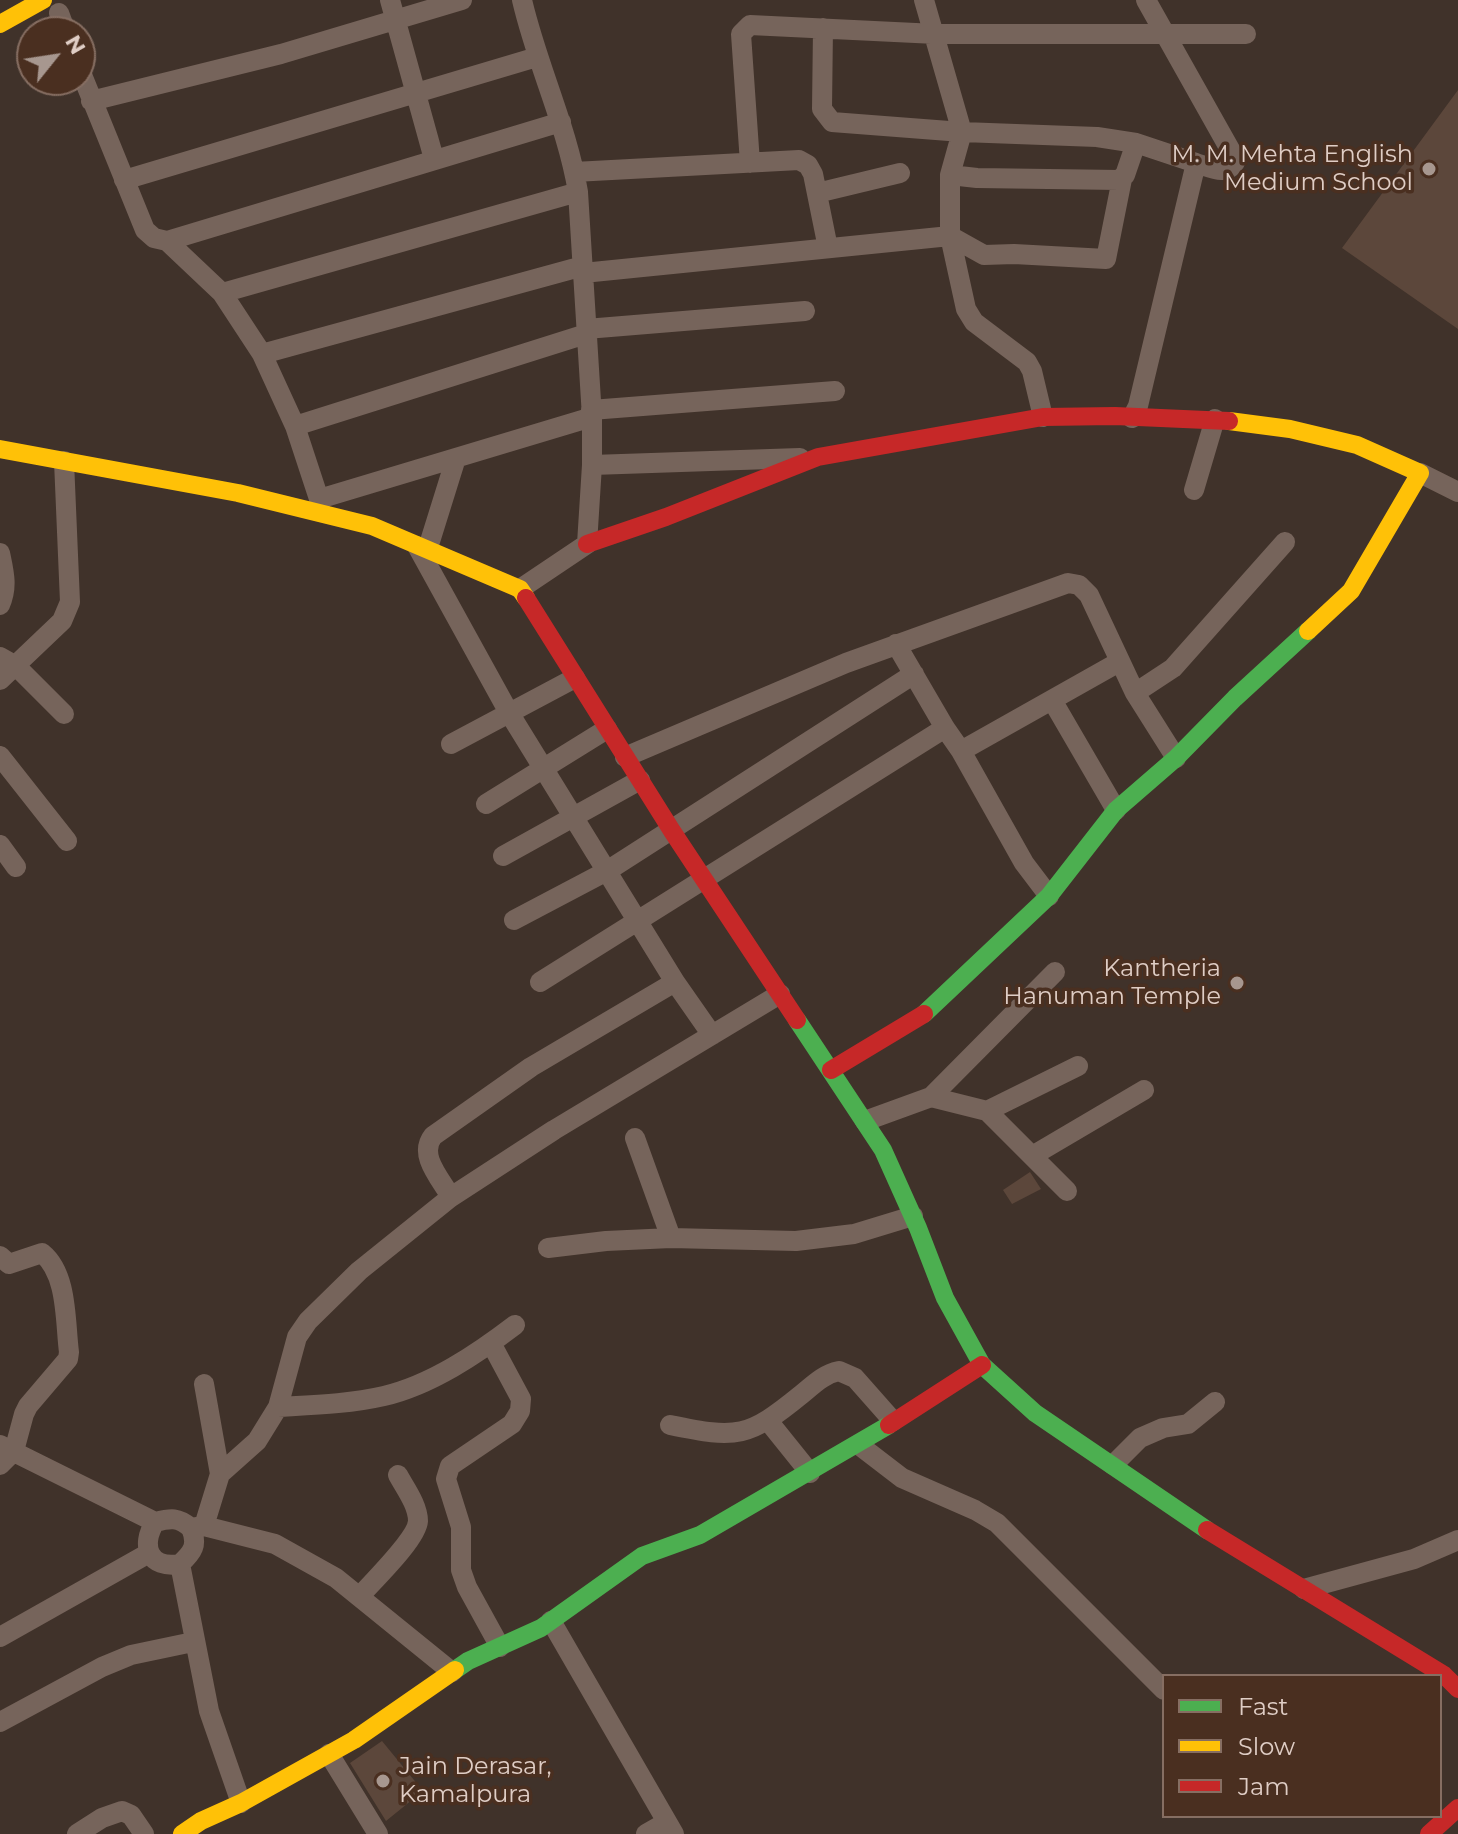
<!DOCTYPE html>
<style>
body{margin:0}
#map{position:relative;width:1458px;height:1834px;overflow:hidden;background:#40322a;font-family:Montserrat,sans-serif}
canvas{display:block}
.legend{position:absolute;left:1162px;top:1674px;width:280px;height:144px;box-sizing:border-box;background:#4a2f20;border:2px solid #866e62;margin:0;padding:10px 14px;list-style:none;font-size:24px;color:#dfcdc5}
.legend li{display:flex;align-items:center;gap:16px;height:40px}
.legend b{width:40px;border:2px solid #866e62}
.north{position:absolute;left:16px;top:16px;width:80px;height:80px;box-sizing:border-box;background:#4a2f20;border:2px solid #866e62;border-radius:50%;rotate:60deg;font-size:22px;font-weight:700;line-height:32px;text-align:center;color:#dfcdc5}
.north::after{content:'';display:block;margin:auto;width:28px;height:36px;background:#a7978f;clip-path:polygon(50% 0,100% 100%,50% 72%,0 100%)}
</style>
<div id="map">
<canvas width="1458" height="1834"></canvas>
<ul class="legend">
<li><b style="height:10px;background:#4caf50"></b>Fast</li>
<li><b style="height:10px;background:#ffc107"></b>Slow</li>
<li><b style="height:10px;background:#c62828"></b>Jam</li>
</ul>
<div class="north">N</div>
</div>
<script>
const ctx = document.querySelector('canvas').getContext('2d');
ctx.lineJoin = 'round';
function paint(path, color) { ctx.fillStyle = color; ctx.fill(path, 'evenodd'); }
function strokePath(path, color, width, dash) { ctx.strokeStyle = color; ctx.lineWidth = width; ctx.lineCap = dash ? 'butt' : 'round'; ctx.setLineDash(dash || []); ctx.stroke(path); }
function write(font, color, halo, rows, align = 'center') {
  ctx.font = font + ' Montserrat,sans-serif'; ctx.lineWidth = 7; ctx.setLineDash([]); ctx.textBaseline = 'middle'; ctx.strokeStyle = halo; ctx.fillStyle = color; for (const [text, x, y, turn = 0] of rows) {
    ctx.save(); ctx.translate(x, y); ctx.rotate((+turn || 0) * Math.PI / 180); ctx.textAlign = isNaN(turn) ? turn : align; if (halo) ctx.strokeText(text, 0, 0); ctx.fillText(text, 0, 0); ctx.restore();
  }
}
paint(new Path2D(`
 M 1458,90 L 1458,329 L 1342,248 Z
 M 1030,1172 L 1041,1189 L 1012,1204 L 1003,1190 Z
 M 382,1741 L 423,1791 L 386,1821 L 350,1763 Z`), '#5c473b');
strokePath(new Path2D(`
 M 390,0 L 434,159
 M 924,0 L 962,132 L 1097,137 L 1136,143 L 1196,163
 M 59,13 L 66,32
 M 823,28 L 822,109 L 832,122 L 962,132 L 950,175 L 950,236 L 984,255 L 1014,254 L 1106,259 L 1122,179
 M 80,70 L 145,230 L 154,238 L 167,241 L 561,122
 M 91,101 L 281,54 L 462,0
 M 750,163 L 741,34 L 750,25 L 936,34 L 1246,34
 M 574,172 L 799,160 L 808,165 L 813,174 L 828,248
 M 950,175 L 977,178 L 1119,180 L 1125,175 L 1136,143
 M 124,180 L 537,57
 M 817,193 L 900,173
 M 167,241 L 222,293 L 262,354 L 295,426 L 319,499
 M 583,273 L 950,236 L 966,309 L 974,322 L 1027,362 L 1032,371 L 1043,417
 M 222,293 L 578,192
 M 586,329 L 805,311
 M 262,354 L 583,266
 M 591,410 L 835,391
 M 1132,418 L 1138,406 L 1196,163 C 1210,167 1226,177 1235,162 L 1232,153 L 1146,0
 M 295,426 L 586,334
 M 592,465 L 800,458
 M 1420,473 L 1458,492
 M 1194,490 L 1215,419
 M 320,510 L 319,499 L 592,417
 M 417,546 L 508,711 L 675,982 L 712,1035
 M 427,551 L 456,458
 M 0,553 C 4,572 8,587 0,605
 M 520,589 L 587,544 L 592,465 L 592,417 L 578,192 C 567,126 537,65 522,0
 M 896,644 L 945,728 L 961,751 L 1024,863 L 1049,896
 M 0,657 L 16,666 L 64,714
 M 0,680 L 62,621 L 70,602 L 64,461
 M 1135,693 L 1173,668 L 1285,542
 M 1052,700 L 1116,810
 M 451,744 L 575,678
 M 961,751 L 1119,662
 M 0,756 L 67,841
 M 625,757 L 846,663 L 1068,583 L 1079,585 L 1089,595 L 1135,693 L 1176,758
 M 486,804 L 607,729
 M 0,845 L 16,867
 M 503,856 L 640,780
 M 514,920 L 607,871 L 914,674
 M 540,982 L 945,728
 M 931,1097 L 987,1111 L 1067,1191
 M 987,1111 L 1078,1066
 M 865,1121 L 931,1097 L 1055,972
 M 635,1138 L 671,1238
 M 1032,1156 L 1144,1090
 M 451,1197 C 440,1178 418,1155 433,1136 L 531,1067 L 675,982
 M 548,1248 L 606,1241 L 671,1238 L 796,1241 L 854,1234 L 913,1216
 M 0,1256 L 9,1264 L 42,1253 C 68,1274 65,1322 69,1352 L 68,1359 L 28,1406 L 24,1414 L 14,1451 L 0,1465
 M 491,1343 L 521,1399 L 520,1411 L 512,1424 L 450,1466 L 446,1479 L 461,1527 L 461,1570 L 467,1587 L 500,1647
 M 204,1384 L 220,1474
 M 278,1407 C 313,1405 349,1404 384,1396 C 431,1385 477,1354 515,1325
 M 769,1422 L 810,1473
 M 670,1425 C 738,1439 748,1438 802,1394 C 814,1384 824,1374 839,1371 L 855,1378 L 893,1421
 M 0,1445 L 155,1522 C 140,1546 149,1569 180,1564 L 209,1711 L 241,1803
 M 859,1445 L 902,1478 L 975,1510 L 997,1523 L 1164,1690
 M 1113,1465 L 1140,1438 L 1163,1428 L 1188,1424 L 1215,1402
 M 155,1522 C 171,1518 178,1517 191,1528 L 204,1526 L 275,1544 L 336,1578 L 452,1672
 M 204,1526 L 220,1474 L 257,1441 L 278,1407 L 297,1337 L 308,1321 L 359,1271 L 451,1197 L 554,1130 L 780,994
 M 180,1564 C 193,1552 198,1545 191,1528
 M 1304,1589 L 1414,1559 L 1458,1540
 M 360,1596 C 373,1581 417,1539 418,1521 C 418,1505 405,1488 398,1475
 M 551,1621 L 674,1834
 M 0,1637 L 149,1553
 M 0,1722 L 102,1667 L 131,1655 L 193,1642
 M 329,1754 L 378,1834
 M 77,1834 L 102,1818 L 122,1811 L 131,1815 L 144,1834
 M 646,1834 L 667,1822`), '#76645b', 20);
strokePath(new Path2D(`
 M 924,1014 L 1049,896 L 1116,810 L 1176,758 L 1235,698 L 1308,631
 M 797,1020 L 883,1150 L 918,1228 L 945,1298 L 982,1365 L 1035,1413 L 1207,1530
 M 455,1670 L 468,1661 L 541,1628 L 642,1556 L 700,1535 L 889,1425`), '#4caf50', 18);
strokePath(new Path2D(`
 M 0,24 L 43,0
 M 1229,421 L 1290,429 L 1357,445 L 1420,473 L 1351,591 L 1308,631
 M 0,449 L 238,493 L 372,526 L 520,589 L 526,598
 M 182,1834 L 201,1821 L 241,1803 L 354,1740 L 455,1670`), '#ffc107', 18);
strokePath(new Path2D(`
 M 587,544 L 666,517 L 818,457 L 1043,417 L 1115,416 L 1229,421
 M 526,598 L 672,831 L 797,1020
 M 831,1070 L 924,1014
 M 889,1425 L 982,1365
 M 1207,1530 L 1444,1675 L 1458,1689
 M 1429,1834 L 1458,1808`), '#c62828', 18);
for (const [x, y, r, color] of [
 [1429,169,8,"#a7978f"],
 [1237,983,8,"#a7978f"],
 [383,1781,8,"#a7978f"]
]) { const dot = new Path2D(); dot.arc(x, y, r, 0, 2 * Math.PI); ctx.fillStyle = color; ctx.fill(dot); strokePath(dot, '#4a2f20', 3); }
write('24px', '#dfcdc5', '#4a2f20', [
 ["M. M. Mehta English",1413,155],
 ["Medium School",1413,183],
 ["Kantheria",1221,969],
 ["Hanuman Temple",1221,997],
 ["Jain Derasar,",399,1767,"left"],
 ["Kamalpura",399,1795,"left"]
], 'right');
</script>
